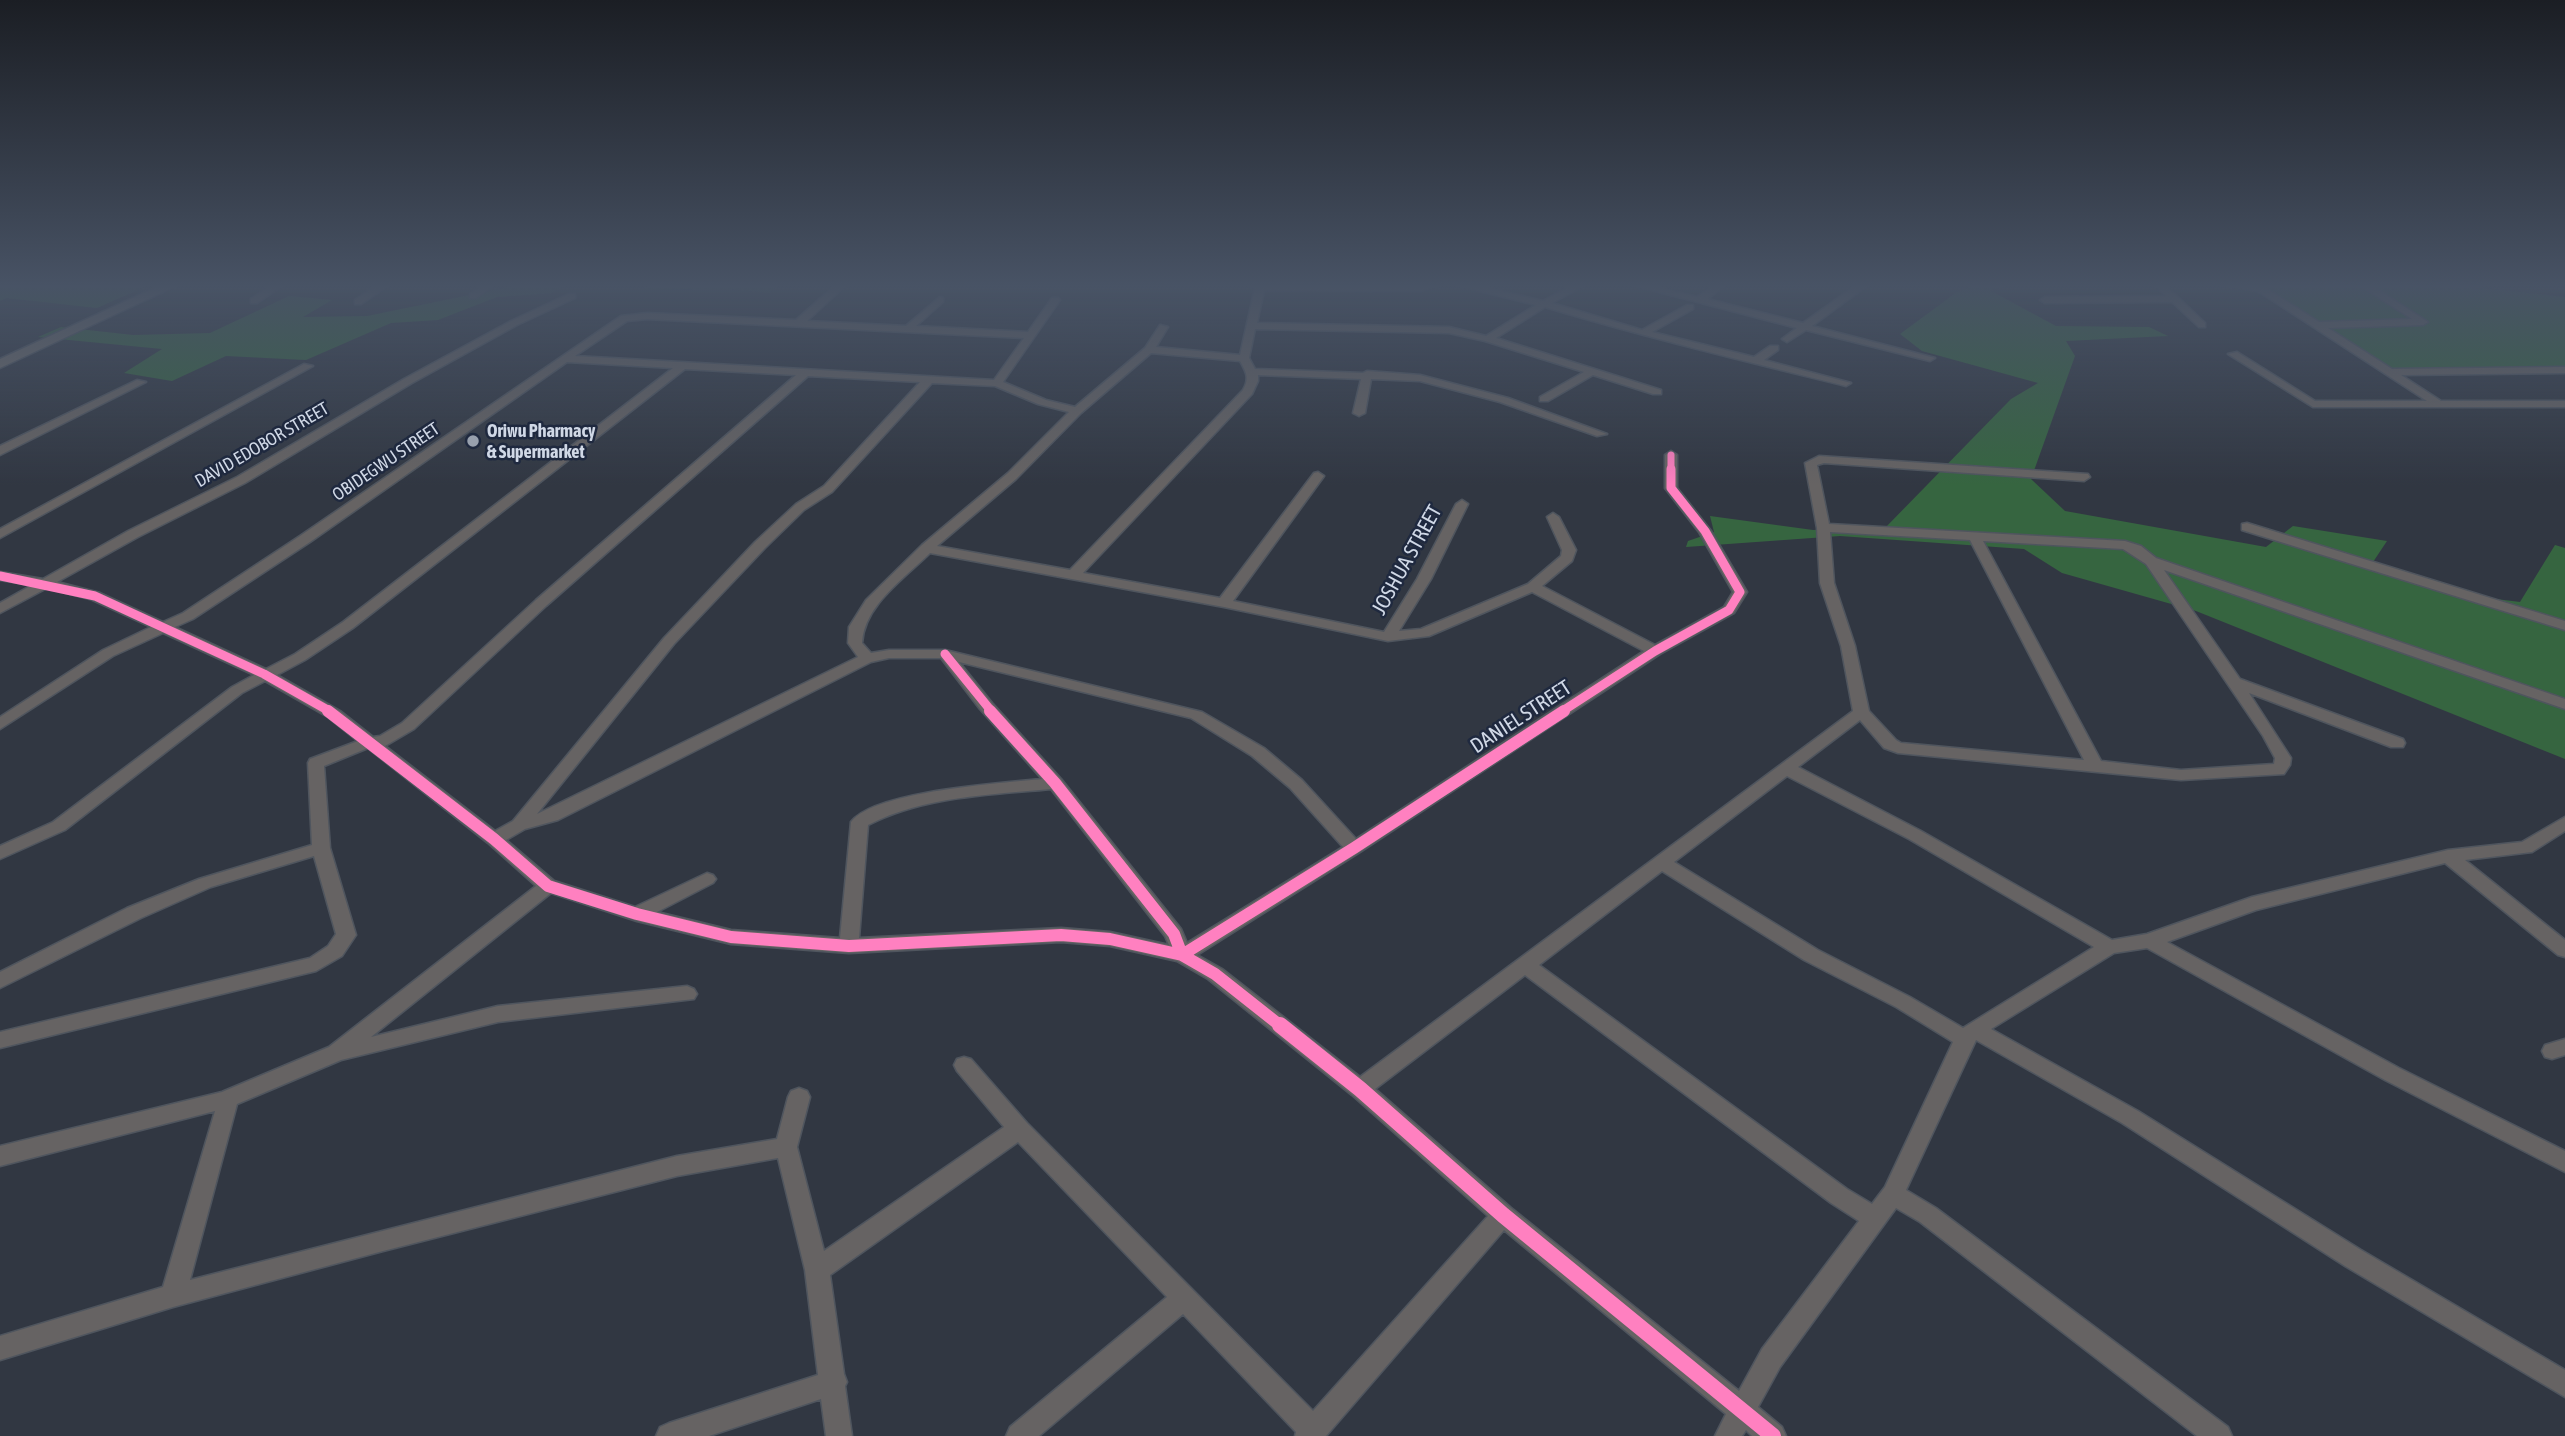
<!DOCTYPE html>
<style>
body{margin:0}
canvas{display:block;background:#313742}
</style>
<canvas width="2565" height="1436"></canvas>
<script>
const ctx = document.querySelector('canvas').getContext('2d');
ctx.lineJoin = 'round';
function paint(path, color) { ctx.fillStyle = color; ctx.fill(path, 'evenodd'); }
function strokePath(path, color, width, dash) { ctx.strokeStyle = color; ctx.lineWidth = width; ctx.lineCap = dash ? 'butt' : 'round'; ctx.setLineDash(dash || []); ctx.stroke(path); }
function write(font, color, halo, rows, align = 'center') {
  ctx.font = font + ' "Asap Condensed",sans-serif'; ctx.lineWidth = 5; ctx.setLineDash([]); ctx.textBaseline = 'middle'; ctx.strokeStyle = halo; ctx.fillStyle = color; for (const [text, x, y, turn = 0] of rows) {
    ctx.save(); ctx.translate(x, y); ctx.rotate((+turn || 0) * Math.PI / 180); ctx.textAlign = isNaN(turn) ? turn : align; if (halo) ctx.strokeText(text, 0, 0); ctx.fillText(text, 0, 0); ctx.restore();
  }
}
paint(new Path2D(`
 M 0,284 L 151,284 L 97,308 L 6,298 L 0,301 Z
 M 523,284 L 578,284 L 561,287 L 552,293 L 497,297 L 438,320 L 391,323 L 306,360 L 226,356 L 172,381 L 124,373 L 162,349 L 38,337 L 61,327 L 133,335 L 210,333 L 289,296 L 332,300 L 303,317 L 367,316 Z
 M 651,284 L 780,284 L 769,293 L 728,289 L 641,290 Z
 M 1977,284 L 2011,284 L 1991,291 L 2056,326 L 2149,327 L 2168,336 L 2066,341 L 2075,356 L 2031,479 L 2065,511 L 2266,547 L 2293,526 L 2387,541 L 2373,562 L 2480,597 L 2520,602 L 2555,545 L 2565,548 L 2565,759 L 2196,611 L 2062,573 L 2024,549 L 1840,536 L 1686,547 L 1688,541 L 1714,532 L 1710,516 L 1813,530 L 1885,528 L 2011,399 L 2038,383 L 1922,351 L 1900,334 L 1957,292 Z
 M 2253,284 L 2449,284 L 2565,297 L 2565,369 L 2391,373 Z`), '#366540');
const minor = new Path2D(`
 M 273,284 L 284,284 L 257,303 L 251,303 L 251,299 Z
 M 379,284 L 390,284 L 361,304 L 355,304 L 355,300 Z
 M 484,284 L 495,284 L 476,298 L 470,298 L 470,294 Z
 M 837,284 L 847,284 L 807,321 L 906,326 L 940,297 L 943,298 L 943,302 L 916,326 L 1028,332 L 1052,298 L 1058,298 L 1060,300 L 1003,382 L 1046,400 L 1075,407 L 1145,348 L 1160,325 L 1168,327 L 1156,347 L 1240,355 L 1255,288 L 1248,284 L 1443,284 L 1420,291 L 1264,290 L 1257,323 L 1449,327 L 1486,336 L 1536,305 L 1453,284 L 1471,284 L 1543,301 L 1574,284 L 1586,284 L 1552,303 L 1642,330 L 1687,305 L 1693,305 L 1693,309 L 1652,332 L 1754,357 L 1770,346 L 1778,346 L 1778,350 L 1764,360 L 1851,383 L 1846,386 C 1745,361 1645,337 1545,307 L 1496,338 L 1661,390 L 1661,394 L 1653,394 L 1593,375 L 1548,401 L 1540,401 L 1540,397 L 1584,372 L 1485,341 L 1449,333 L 1255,329 L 1249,358 L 1255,369 L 1363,373 L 1367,371 L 1420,375 L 1508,398 L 1607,434 L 1597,436 L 1500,402 L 1420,381 L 1371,379 L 1365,413 L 1359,416 L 1353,413 L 1361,379 L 1258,375 L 1258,381 L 1252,394 L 1083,573 L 1220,598 L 1314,473 L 1318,472 L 1324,476 L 1233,601 L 1384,632 L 1417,579 L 1456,504 L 1462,500 L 1468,504 L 1431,579 L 1399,631 L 1421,629 L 1528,584 L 1561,556 L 1562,550 L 1547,517 L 1553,513 L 1559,517 L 1576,550 L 1572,561 L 1542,586 L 1655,645 L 1724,607 L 1733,592 L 1699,532 L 1665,488 L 1665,455 L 1671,451 L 1677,455 L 1677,488 L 1711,531 L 1747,592 L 1734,613 L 1660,654 L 1360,852 L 1197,955 L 1222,969 L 1360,1077 L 1853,711 L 1841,646 L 1820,583 L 1817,528 L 1805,463 L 1819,456 L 2088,474 L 2090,477 L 2084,481 L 1824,463 L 1817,465 L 1829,524 L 2125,541 L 2141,546 L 2156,558 L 2565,699 L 2565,709 L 2164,570 L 2240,679 L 2403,739 L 2405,743 L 2403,747 L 2391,747 L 2249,693 L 2291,758 L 2290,765 L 2284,774 L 2181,780 L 1898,753 L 1884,748 L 1860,720 L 1798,767 L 1921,831 L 2112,940 L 2147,934 L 2252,897 L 2448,850 L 2522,842 L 2565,817 L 2565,831 L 2532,852 L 2465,860 L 2565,940 L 2565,957 L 2558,955 L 2445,863 L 2256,910 L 2167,942 L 2399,1068 L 2565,1151 L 2565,1172 L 2385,1080 L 2147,948 L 2114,953 L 1991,1029 L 2138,1111 L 2361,1250 L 2565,1370 L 2565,1397 L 2345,1266 L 2122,1123 L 1976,1040 L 1906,1190 L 1936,1208 L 2228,1427 L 2232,1436 L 2197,1436 L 1920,1222 L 1896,1208 L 1780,1367 L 1758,1407 L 1782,1427 L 1786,1436 L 1752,1436 L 1746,1430 L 1742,1436 L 1715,1436 L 1726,1414 L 1504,1230 L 1326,1436 L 1295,1436 L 1296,1432 L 1183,1314 L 1039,1436 L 1006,1436 L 1010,1427 L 1167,1297 L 1018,1142 L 830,1275 L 844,1374 L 847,1382 L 845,1386 L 852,1436 L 826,1436 L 821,1399 L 709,1436 L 656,1436 L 660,1427 L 669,1423 L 818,1375 L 805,1270 L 778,1158 L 677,1176 L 383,1251 L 173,1307 L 0,1360 L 0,1336 L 163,1287 L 215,1111 L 0,1166 L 0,1146 L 222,1092 L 329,1047 L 536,886 L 488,843 L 368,748 L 324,766 L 330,848 L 356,935 L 342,956 L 316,971 L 0,1048 L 0,1032 L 310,958 L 328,946 L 336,934 L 314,856 L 211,887 L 141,918 L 0,988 L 0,972 L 127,908 L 199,879 L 312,845 L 308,763 L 310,759 L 358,741 L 328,717 L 265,681 L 242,693 L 65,830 L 0,859 L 0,846 L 53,822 L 232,687 L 254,675 L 163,633 L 113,656 L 0,729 L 0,717 L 103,650 L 151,627 L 90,599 L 47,588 L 0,613 L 0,603 L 32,585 L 0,580 L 0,572 L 43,579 L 128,531 L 237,477 L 404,379 L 511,321 L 569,294 L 575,294 L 575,298 L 517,325 L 412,383 L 245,483 L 138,537 L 57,582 L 100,593 L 163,622 L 183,613 L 300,536 L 621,316 L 647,313 L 796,320 ZM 647,319 L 1024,338 L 994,380 L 575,356 L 627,321 ZM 1151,353 L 1240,361 C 1246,372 1250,378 1243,390 L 1070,570 L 937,546 L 1016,479 L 1081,413 ZM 567,362 L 673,368 L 343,622 L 295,654 L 266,669 L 175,627 L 193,619 L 310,542 ZM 685,369 L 796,375 L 536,600 L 402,723 L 380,736 L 373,737 L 340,711 L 277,675 L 305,660 L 353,628 ZM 808,376 L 920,382 L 824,486 L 796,504 L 755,542 L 664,638 L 513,821 L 495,831 L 385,746 L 414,729 L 546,606 ZM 932,383 L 995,386 L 1038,404 L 1069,412 L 1008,473 L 922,545 L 866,600 L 849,627 L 848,643 L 858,657 L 537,814 L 674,644 L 765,548 L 804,510 L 832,492 ZM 1830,532 L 1970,540 L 2084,760 L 1901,743 L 1896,740 L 1869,711 L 1855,646 L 1834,583 ZM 1983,541 L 2123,549 L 2146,564 L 2263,736 L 2275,758 L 2274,764 L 2181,770 L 2101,761 ZM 930,553 L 1224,607 L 1388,641 L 1429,636 L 1532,592 L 1644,651 L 1356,839 L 1302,780 L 1264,748 L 1202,712 L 945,650 L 889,650 L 871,653 L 862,643 C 864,605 905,578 930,553 ZM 889,658 L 941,658 L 980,709 L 1042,779 C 1003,783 874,791 851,822 L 840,938 L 731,930 L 657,912 L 713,883 L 716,879 L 713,875 L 707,873 L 635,907 L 554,881 L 506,840 L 525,829 L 558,820 L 871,662 ZM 959,662 L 1191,718 L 1252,756 L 1290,788 L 1343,847 L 1187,943 L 1181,929 L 1061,779 L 992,703 ZM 1787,776 L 1909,839 L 2094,947 L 1963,1028 L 1910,997 L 1818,950 L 1674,862 ZM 1051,789 L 1165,936 L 1169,945 L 1110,932 L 1061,928 L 859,938 L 868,825 C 924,796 990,795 1051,789 ZM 1662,871 L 1804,960 L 1896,1007 L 1953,1042 L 1885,1187 L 1872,1204 L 1847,1189 L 1539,965 ZM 551,893 L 637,921 L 731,944 L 849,953 L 1061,942 L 1110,946 L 1177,961 L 1208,979 L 1352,1095 L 1488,1216 L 1313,1411 L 1027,1123 L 971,1059 L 964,1057 L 957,1059 L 954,1065 L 957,1071 L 1004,1127 L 824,1251 L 797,1147 L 810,1097 L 807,1091 L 799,1088 L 791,1091 L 788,1097 L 777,1139 L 677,1156 L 190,1280 L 237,1104 L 341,1060 L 498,1022 L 694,999 L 697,994 L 694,989 L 687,986 L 498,1006 L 371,1037 ZM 1525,975 L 1831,1203 L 1859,1221 L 1762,1349 L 1739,1391 L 1511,1208 L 1375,1089 Z
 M 1629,284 L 1645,284 L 1697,297 L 1716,284 L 1727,284 L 1707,299 L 1803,323 L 1858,284 L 1869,284 L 1812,326 L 1935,358 L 1930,361 L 1806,330 L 1787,342 L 1782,339 L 1797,328 Z
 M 2154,284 L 2164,284 L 2205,323 L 2205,327 L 2199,327 L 2172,302 L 2045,303 L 2040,300 L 2045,297 L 2166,296 Z
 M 2216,284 L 2264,287 L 2319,322 L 2412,319 L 2358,284 L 2369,284 L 2428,322 L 2423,325 L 2328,328 L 2392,369 L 2565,367 L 2565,373 L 2401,375 L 2441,401 L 2565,401 L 2565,407 L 2313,407 L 2228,354 L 2237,352 L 2315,401 L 2427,401 L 2258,291 Z
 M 2467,284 L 2477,284 L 2479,286 L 2474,289 Z
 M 304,364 L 313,366 L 0,538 L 0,529 Z
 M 137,380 L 146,382 L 0,455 L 0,446 Z
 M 2247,523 L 2565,621 L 2565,630 L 2242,530 L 2242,524 Z
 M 2565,1039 L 2565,1055 L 2552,1059 L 2545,1057 L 2542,1051 L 2545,1045 Z`);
const major = new Path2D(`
 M 163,284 L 180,284 L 0,368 L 0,359 Z`);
strokePath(minor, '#4f555e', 3);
strokePath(major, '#4f555e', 3);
paint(minor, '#666363');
paint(major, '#706d6b');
strokePath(new Path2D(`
 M 1671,455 L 1671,471`), '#ff80c0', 7);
strokePath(new Path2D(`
 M 0,576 L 95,596 L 264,674 L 331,712
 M 945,654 L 992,712
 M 1561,712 L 1655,651 L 1729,610 L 1740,592 L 1705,531 L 1671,488 L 1671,469`), '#ff80c0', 9);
strokePath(new Path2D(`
 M 328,711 L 494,839 L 548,886 L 637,914 L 731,937 L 849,946 L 1061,935 L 1110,939 L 1182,955 L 1215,974 L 1282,1027
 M 990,711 L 1055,783 L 1174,934 L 1182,955 L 1354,848 L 1564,711`), '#ff80c0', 12);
strokePath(new Path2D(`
 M 1280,1025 L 1360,1089 L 1503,1215 L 1773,1436`), '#ff80c0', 16);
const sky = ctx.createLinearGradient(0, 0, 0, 485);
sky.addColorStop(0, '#1b1e24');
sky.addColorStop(0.59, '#485365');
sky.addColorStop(1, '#48536500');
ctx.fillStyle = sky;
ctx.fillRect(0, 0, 2565, 485);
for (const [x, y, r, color] of [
 [473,441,7,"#98a0ad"]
]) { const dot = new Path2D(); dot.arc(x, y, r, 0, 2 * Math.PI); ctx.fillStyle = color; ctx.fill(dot); strokePath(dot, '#1f293f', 2.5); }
write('bold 18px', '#d0d8e6', '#1f293f', [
 ["Oriwu Pharmacy",487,431],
 ["& Supermarket",487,452]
], 'left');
write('18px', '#d0d8e6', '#1f293f', [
 ["DAVID EDOBOR STREET",262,445,-30],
 ["OBIDEGWU STREET",386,462,-34]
]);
write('21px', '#d0d8e6', '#1f293f', [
 ["JOSHUA STREET",1407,560,-61],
 ["DANIEL STREET",1521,717,-33]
]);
</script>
